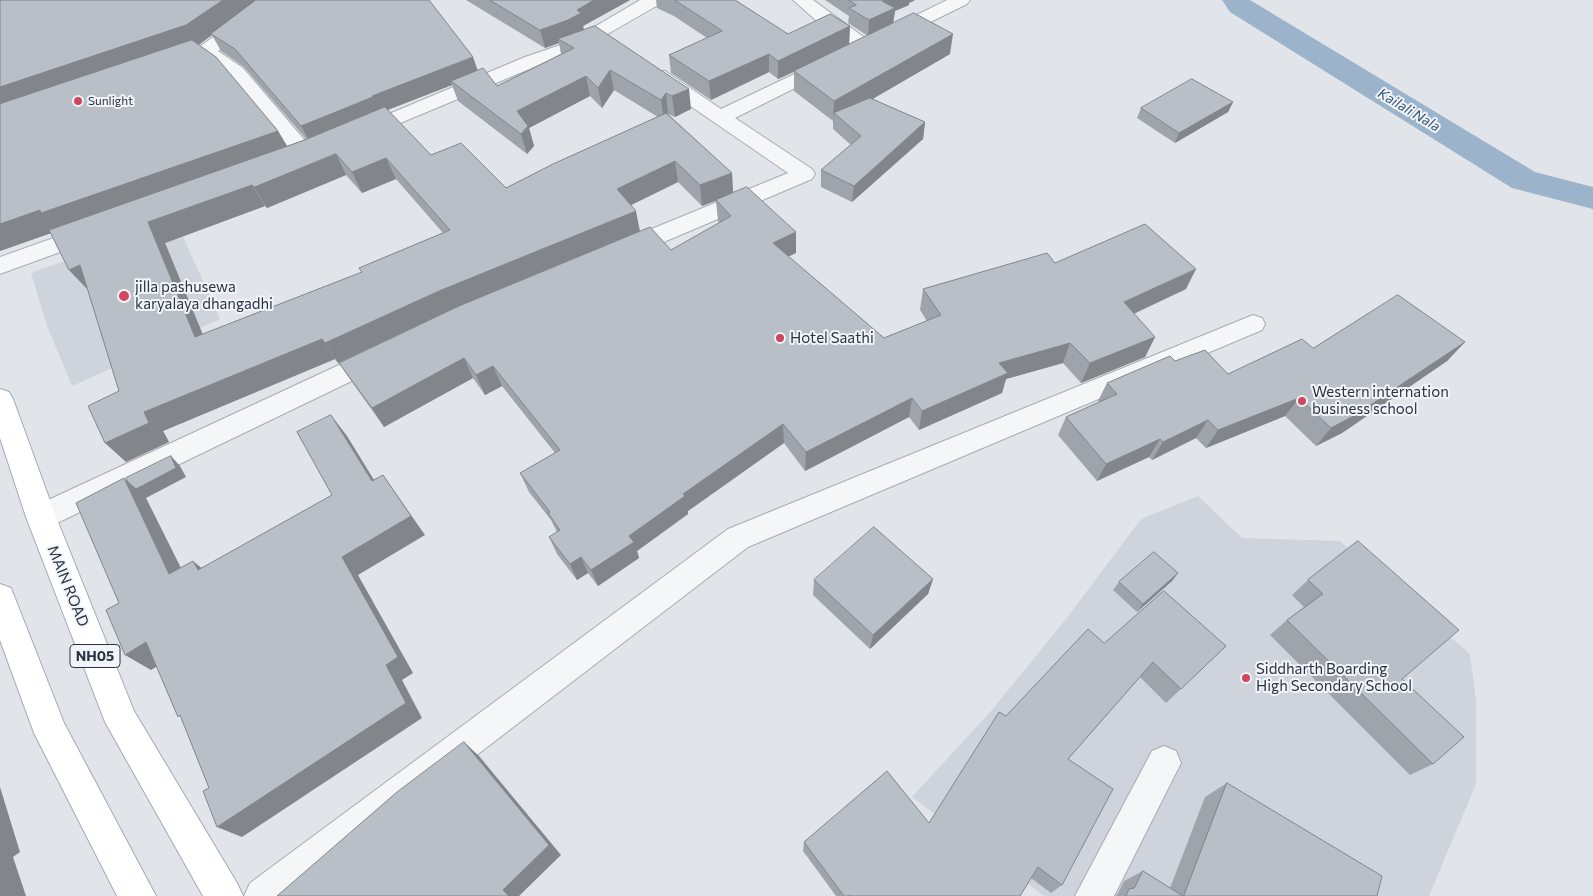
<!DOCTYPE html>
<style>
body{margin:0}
canvas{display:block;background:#e1e5ea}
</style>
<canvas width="1593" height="896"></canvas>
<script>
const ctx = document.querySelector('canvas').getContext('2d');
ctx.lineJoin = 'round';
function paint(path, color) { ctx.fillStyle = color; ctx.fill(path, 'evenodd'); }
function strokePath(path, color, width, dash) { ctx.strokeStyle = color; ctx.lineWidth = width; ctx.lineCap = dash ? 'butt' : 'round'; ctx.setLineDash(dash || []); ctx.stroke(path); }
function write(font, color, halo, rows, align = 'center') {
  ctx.font = font + ' Commissioner,sans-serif'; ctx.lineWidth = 4; ctx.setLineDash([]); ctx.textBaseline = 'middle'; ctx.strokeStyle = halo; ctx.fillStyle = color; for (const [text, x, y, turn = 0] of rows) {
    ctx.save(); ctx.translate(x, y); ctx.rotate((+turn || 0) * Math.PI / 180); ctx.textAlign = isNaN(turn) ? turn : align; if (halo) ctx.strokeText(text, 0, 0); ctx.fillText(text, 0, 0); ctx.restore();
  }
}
paint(new Path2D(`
 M 176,221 L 220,319 L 72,386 L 47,326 L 31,273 Z
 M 1198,496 L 1242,538 L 1340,541 L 1470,654 L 1476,701 L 1476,784 L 1429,896 L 1044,896 L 912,797 L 991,711 L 1066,619 L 1141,519 Z`), '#cfd4dc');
paint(new Path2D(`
 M 1222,0 L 1250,0 L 1535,172 L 1593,187 L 1593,209 L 1512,188 L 1230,12 Z`), '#9cb4cb');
const minor = new Path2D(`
 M 266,0 L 287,0 L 218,51 L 243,68 L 313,150 L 317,155 L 313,160 L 306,162 L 299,160 L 229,76 L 204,58 L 171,69 L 164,67 L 162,63 L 164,59 L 199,47 Z
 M 640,0 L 663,0 L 660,4 L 604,36 L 606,39 L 604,43 L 539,65 L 367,137 L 360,139 L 353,137 L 350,133 L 353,129 L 525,57 L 569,42 Z
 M 793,0 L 813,0 L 876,46 L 874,50 L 860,50 L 819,23 Z
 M 947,0 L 970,0 L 967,4 L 896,39 L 884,39 L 881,35 L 884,31 Z
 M 828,58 L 835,60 L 838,64 L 835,68 L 735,118 L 812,169 L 815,174 L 812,179 L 631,256 L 623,258 L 615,256 L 611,250 L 615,244 L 788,173 L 651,79 L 648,75 L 651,71 L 665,71 L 721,109 Z
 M 93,224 L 101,227 L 104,232 L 101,237 L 0,274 L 0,257 Z
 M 1253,315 L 1262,318 L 1265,324 L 1262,330 L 748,547 L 293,896 L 244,896 L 250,883 L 728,529 Z
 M 380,346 L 389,349 L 393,356 L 389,363 L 51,526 L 41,530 L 31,526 L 26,517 L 31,508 Z
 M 1164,746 L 1176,751 L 1181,763 L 1114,896 L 1075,896 L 1152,751 Z`);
const primary = new Path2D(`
 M 0,389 L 9,392 L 13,399 L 56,517 L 134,711 L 237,883 L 243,896 L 203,896 L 105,722 L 26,517 L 0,438 Z
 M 0,584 L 11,588 L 64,723 L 156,896 L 117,896 L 34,733 L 0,640 Z`);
strokePath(minor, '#a6acb4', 2);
strokePath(primary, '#a1aab6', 2);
paint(minor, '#f4f6f8');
paint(primary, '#fff');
paint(new Path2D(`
 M 466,0 L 630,0 L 583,26 L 584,30 L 691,109 L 675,117 L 668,114 L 732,173 L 733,193 L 796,232 L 796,253 L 788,256 L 884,338 L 927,321 L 920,310 L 923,289 L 1055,263 L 1186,289 L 1134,314 L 1155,337 L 1145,357 L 1081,383 L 1063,363 L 1006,379 L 1002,393 L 919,430 L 909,417 L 805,471 L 784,443 L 688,511 L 688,514 L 637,551 L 639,558 L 598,586 L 588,573 L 577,580 L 557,554 L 549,537 L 557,532 L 551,520 L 529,492 L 520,473 L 555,453 L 502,386 L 485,395 L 473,378 L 384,427 L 352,382 L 339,363 L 448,311 L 338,363 L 335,359 L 163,431 L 169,442 L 126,462 L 119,391 L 88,290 L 51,233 L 0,251 L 0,3 L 477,70 L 497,86 L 561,54 L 559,43 L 545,48 ZM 212,35 L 221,51 L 244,67 L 306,139 L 287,146 L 278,131 L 199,45 ZM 452,85 L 458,101 L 527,154 L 534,146 L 529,128 L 590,96 L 602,108 L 614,90 L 658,117 L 506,188 L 431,155 L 387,110 ZM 346,175 L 362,193 L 396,179 L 443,233 L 359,268 L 362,273 L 203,335 L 165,243 L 265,206 L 267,208 ZM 678,182 L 702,206 L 716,201 L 718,221 L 719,223 L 671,250 L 640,231 L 631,205 Z
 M 656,0 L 735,0 L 788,34 L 850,26 L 849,44 L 868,36 L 848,23 L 849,16 L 825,0 L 915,0 L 909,3 L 909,5 L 895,11 L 893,23 L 950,54 L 872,99 L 925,122 L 923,139 L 852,202 L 821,187 L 821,170 L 851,145 L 833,129 L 833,121 L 794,91 L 794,72 L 778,79 L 769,72 L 711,100 L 671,73 L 669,55 L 707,38 L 674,16 L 657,8 Z
 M 1233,102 L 1228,112 L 1175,143 L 1137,118 L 1141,108 Z
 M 1465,342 L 1447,361 L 1342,433 L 1316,446 L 1285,416 L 1206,448 L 1196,438 L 1152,460 L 1149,457 L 1097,481 L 1058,435 L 1066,417 L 1099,402 L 1098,401 L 1107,383 L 1175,361 L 1228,374 L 1313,348 Z
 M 1358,541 L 1402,679 L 1433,764 L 1410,775 L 1270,635 L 1287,620 L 1304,607 L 1292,595 L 1308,580 Z
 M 1178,573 L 1172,581 L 1137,612 L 1113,590 L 1119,582 Z
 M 933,579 L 928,594 L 870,649 L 813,595 L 814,580 Z
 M 1104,643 L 1226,646 L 1166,703 L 1140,677 L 1068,759 L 1062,885 L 1051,893 L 1031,878 L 1020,896 L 836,896 L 803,851 L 804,842 L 929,823 L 1006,716 Z
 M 1227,783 L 1377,896 L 1115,896 L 1117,895 L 1124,881 L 1143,871 L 1170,888 L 1205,797 Z`), '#9fa4ab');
paint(new Path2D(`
 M 223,0 L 263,0 L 211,34 L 212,35 L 198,45 L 0,113 L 0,87 Z
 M 594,0 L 630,0 L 583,26 L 584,31 L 558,39 L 559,43 L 545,48 L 540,30 Z
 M 884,0 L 915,0 L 909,3 L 909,5 L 895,11 L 893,24 L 868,36 L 869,20 L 882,1 Z
 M 850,26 L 849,45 L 778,79 L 778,61 Z
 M 953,34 L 950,54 L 840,118 L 834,113 L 833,121 L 834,101 Z
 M 769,54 L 769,72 L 711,100 L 709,81 Z
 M 473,57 L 479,74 L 451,81 L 452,85 L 380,113 L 311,144 L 301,126 L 372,96 Z
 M 610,70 L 614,90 L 602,108 L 598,88 Z
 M 586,76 L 590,96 L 529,128 L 534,146 L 527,154 L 521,134 L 517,111 Z
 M 689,89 L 691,109 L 675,117 L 672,96 Z
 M 666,93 L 668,114 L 664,120 L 661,100 Z
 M 1233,102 L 1228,112 L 1175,143 L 1179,133 Z
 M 925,122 L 923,139 L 852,202 L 854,186 Z
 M 278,131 L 290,151 L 57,231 L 0,251 L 0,224 L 40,210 Z
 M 336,154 L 346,175 L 267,208 L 254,187 Z
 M 386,158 L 396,179 L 362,193 L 352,172 Z
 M 675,161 L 678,182 L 621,210 L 617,189 Z
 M 732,173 L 733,194 L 702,206 L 700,185 Z
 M 252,185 L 265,206 L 165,243 L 212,357 L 195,337 L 148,222 Z
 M 636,211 L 640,232 L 448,311 L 338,363 L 325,343 L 439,291 Z
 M 796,232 L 796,253 L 773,264 L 773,243 Z
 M 80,265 L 88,290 L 69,270 Z
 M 1196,269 L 1186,289 L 1115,322 L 1124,302 Z
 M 1155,337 L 1145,357 L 1081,383 L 1090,363 Z
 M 322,339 L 335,359 L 163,431 L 169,442 L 126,462 L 105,443 L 144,412 Z
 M 1465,342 L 1447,361 L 1342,433 L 1316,446 L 1331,428 Z
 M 1070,343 L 1063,363 L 1006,379 L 1002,393 L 919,430 L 922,411 L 999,363 Z
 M 464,358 L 473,378 L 384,427 L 372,408 Z
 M 493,366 L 502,386 L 485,395 L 476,375 Z
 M 912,398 L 909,417 L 805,471 L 806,452 Z
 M 1299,398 L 1285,416 L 1206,448 L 1218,430 Z
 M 331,415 L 347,436 L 387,501 L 372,481 Z
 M 1208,420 L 1196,438 L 1152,460 L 1163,442 Z
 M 783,424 L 784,443 L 688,511 L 688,514 L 637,551 L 639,558 L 598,586 L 591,570 L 629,536 L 683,494 Z
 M 1160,439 L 1149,457 L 1097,481 L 1106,464 Z
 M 171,456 L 180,466 L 186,477 L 146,498 L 193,592 L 169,574 L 124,478 L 136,489 Z
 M 383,475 L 425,535 L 358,575 L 413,673 L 402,680 L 422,718 L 242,837 L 217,827 L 386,665 L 342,557 Z
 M 581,557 L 588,573 L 577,580 L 570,564 Z
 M 193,561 L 215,579 L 198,570 Z
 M 1178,573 L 1172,581 L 1137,612 L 1143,604 Z
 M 933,579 L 928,594 L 870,649 L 873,635 Z
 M 146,642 L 171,658 L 151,670 L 125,655 Z
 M 464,742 L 479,756 L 561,855 L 519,896 L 509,896 L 503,890 Z
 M 0,787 L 20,852 L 13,857 L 26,896 L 0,896 Z`), '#82868b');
const building = new Path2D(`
 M 1,0 L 223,0 L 186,25 L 0,87 L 0,3 Z
 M 256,0 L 429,0 L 473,57 L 372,96 L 373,97 L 301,126 L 235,49 L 211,34 Z
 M 490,0 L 594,0 L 577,10 L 581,13 L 568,20 L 540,30 Z
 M 675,0 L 735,0 L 788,34 L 830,14 L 850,26 L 778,61 L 769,54 L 709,81 L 669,55 L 722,31 Z
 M 849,0 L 884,0 L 882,1 L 895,8 L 869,20 L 849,8 L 856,5 Z
 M 914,13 L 953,34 L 834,101 L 794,71 Z
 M 595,26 L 689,89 L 672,96 L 666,93 L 661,100 L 610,70 L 598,88 L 586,76 L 517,111 L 528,126 L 521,134 L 451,81 L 483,68 L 497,86 L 574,48 L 558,39 Z
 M 192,40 L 216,57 L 278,131 L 41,213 L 40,210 L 0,224 L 0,104 Z
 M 1192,79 L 1233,102 L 1179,133 L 1141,108 Z
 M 870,98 L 925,122 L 854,186 L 821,170 L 861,136 L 834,113 Z
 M 385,107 L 431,155 L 461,143 L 506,188 L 553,164 L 666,113 L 732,173 L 700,185 L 675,161 L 617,189 L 636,211 L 439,291 L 325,343 L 322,339 L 144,412 L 149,423 L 105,443 L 88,406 L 119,391 L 80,265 L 69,270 L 49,230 L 302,141 ZM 336,154 L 352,172 L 386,158 L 450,230 L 359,268 L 362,272 L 195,337 L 148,222 L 252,185 L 254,187 Z
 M 747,187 L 796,232 L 773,243 L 884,338 L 941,315 L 923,289 L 1047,253 L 1055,263 L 1145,224 L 1196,269 L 1124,302 L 1155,337 L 1090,363 L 1070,343 L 999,363 L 1008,373 L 922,411 L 912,398 L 806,452 L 783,424 L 683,494 L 685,496 L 629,536 L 634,542 L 591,570 L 581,557 L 570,564 L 549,537 L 560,530 L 548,513 L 550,512 L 520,473 L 560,450 L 493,366 L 476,375 L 464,358 L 372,408 L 339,363 L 459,306 L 650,227 L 671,250 L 731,216 L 716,200 Z
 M 1398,295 L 1465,342 L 1357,414 L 1331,428 L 1299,398 L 1218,430 L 1208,420 L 1163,442 L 1160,439 L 1106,464 L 1066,417 L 1117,394 L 1107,383 L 1170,356 L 1175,361 L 1205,350 L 1228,374 L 1302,339 L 1313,348 Z
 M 331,415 L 372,481 L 383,475 L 411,516 L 342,557 L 398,657 L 386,665 L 406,703 L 217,827 L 203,791 L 209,788 L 180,715 L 178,717 L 146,642 L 125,655 L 106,610 L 119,603 L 76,503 L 124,478 L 169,574 L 193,561 L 198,570 L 332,495 L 297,432 Z
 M 171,456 L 176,468 L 136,489 L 128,482 L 126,478 Z
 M 874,527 L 933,579 L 873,635 L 814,580 Z
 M 1358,541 L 1459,630 L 1402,679 L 1464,737 L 1433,764 L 1287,620 L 1323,594 L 1308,580 Z
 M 1154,552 L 1178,573 L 1143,604 L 1119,582 Z
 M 1164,591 L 1226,646 L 1181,689 L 1153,662 L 1068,759 L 1113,789 L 1062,885 L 1038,867 L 1020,896 L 851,896 L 850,895 L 849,896 L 844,896 L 804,842 L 887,771 L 929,823 L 999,712 L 1006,716 L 1088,629 L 1104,643 Z
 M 464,742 L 549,845 L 503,890 L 509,896 L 277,896 L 397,792 Z
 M 1227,783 L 1382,876 L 1377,896 L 1184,896 Z
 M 1143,871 L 1183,896 L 1126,896 L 1129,889 L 1134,888 Z`);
paint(building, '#b9bfc7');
strokePath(building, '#82868b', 1);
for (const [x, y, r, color] of [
 [78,101,5,"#d0455f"],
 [124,296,6,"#d0455f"],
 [780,338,5,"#d0455f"],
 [1302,401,5,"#d0455f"],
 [1246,678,5,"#d0455f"]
]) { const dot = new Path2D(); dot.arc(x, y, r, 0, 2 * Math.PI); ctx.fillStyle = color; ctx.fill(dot); strokePath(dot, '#f1f4f8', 2); }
write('12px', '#293342', '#f1f4f8', [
 ["Sunlight",88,101]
], 'left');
write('italic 14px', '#335477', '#f1f4f8', [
 ["Kailali Nala",1409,110,31]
]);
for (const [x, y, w] of [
 [95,656,50]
]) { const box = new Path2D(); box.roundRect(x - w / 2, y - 11.5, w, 23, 4); ctx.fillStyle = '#f1f4f8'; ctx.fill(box); strokePath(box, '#293342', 1); }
write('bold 14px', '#293342', null, [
 ["NH05",95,656]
]);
write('15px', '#293342', '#f1f4f8', [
 ["jilla pashusewa",135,287],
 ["karyalaya dhangadhi",135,304],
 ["Hotel Saathi",790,338],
 ["Western internation",1312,392],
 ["business school",1312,409],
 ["Siddharth Boarding",1256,669],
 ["High Secondary School",1256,686]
], 'left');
write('15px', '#293342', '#f1f4f8', [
 ["MAIN ROAD",68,586,68]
]);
</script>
